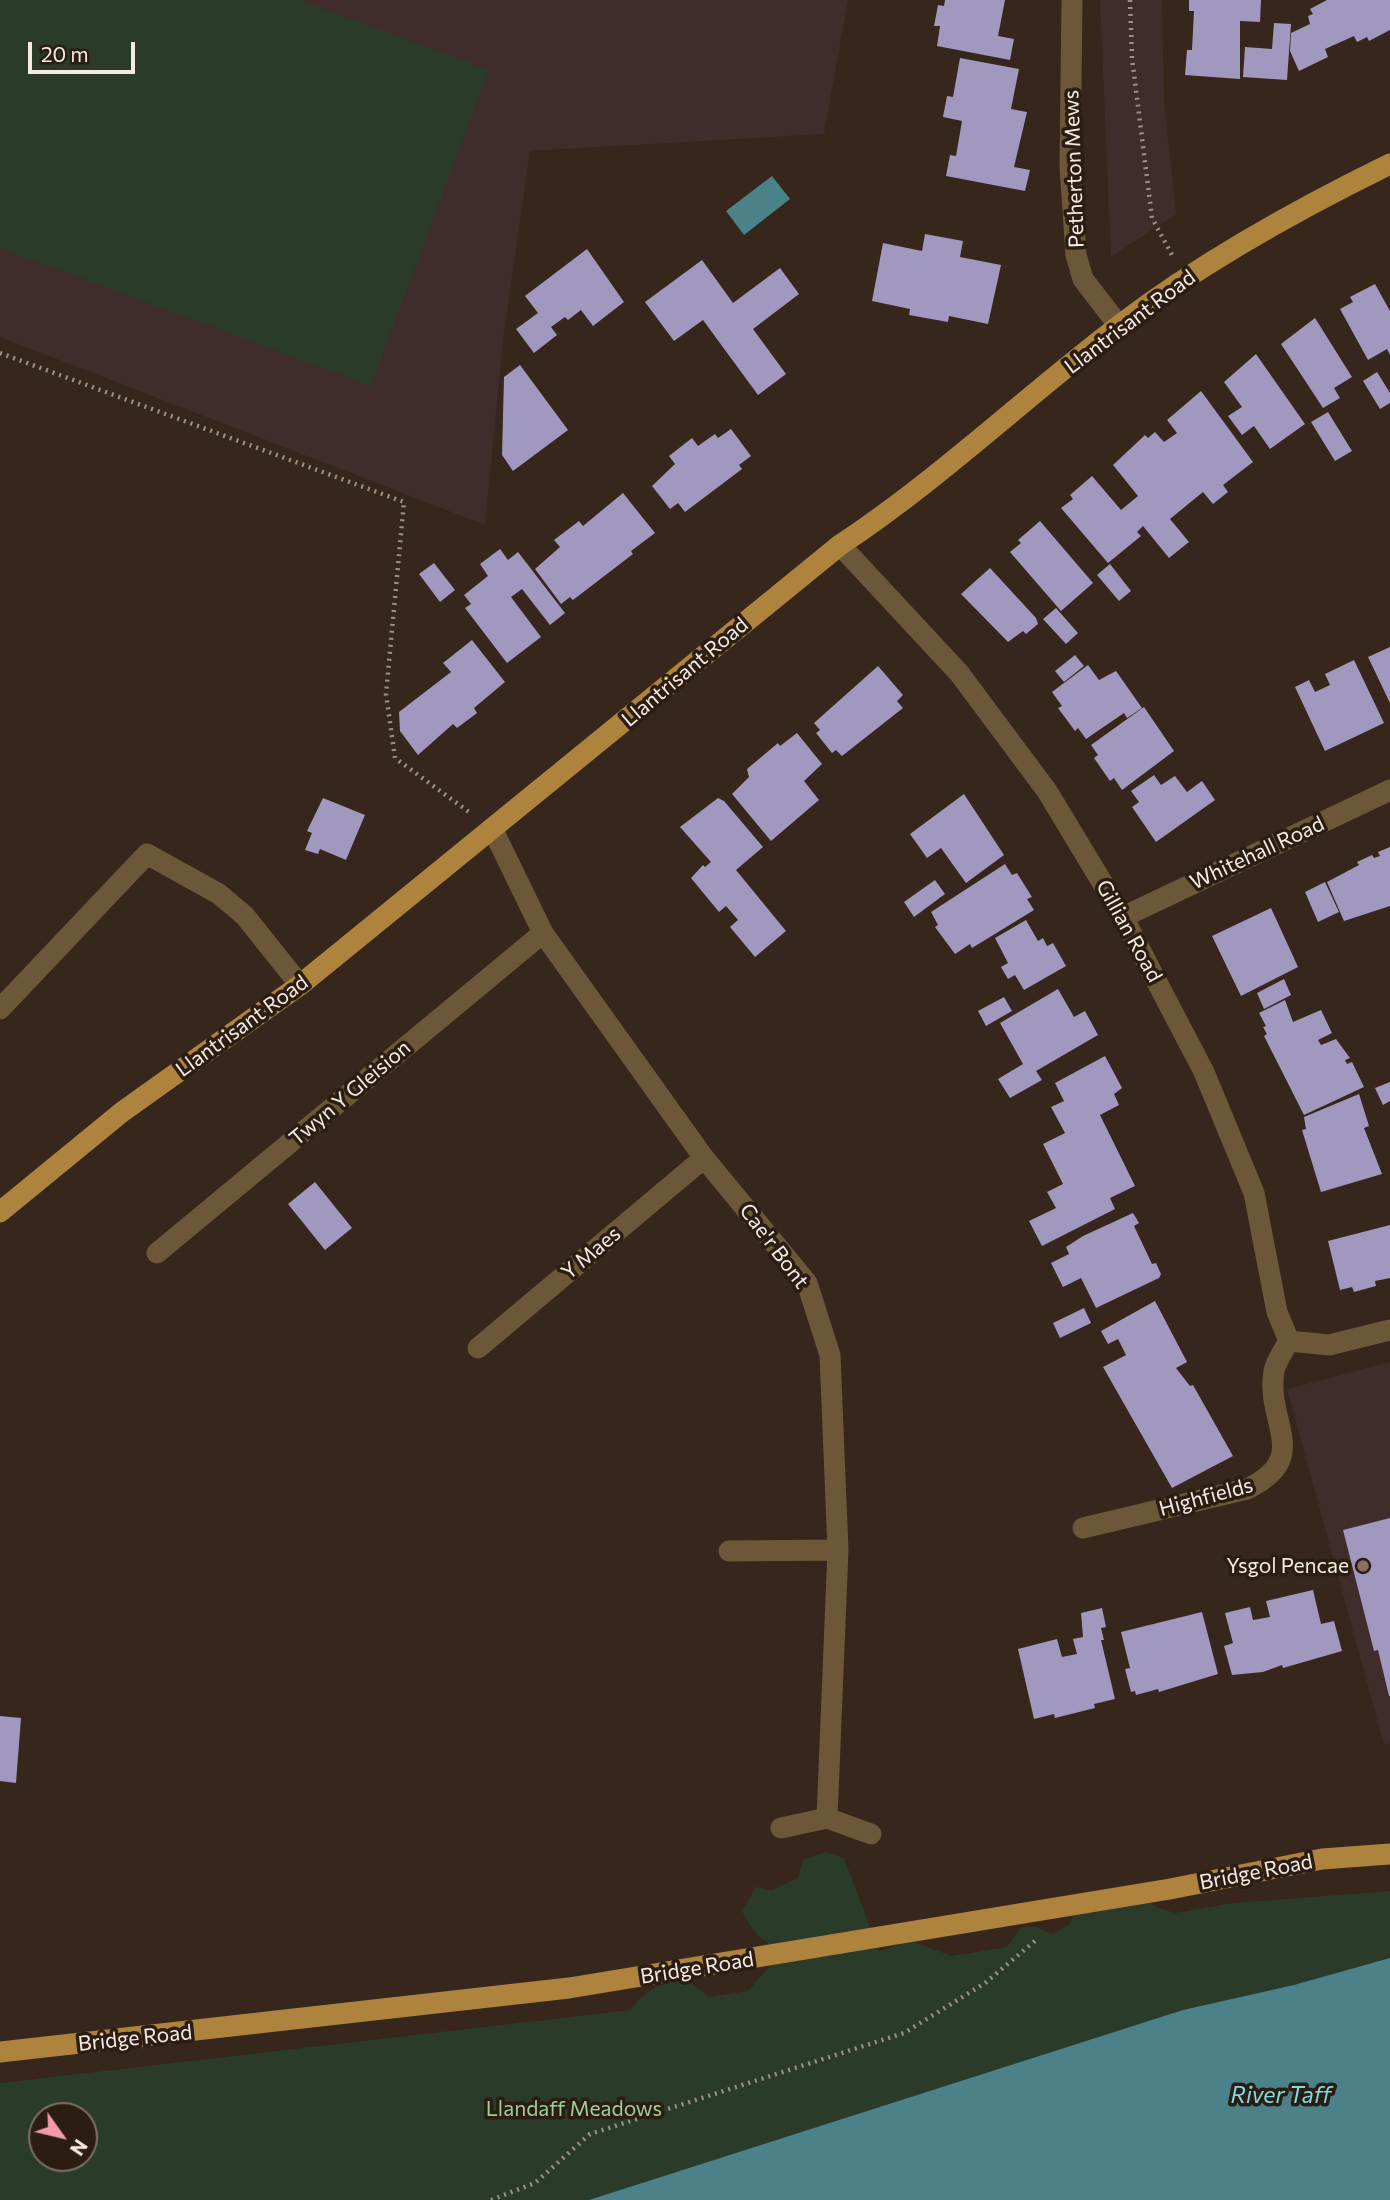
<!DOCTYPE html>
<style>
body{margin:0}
#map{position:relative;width:1390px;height:2200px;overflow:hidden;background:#36261c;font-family:Commissioner,sans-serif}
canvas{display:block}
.north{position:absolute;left:28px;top:2102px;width:70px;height:70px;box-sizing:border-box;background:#2c1d13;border:2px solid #7d6f67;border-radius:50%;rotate:124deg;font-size:19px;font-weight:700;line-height:28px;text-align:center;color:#f6ebe4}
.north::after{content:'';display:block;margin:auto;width:24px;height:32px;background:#f49aa7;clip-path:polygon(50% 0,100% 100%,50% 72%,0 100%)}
.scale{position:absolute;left:28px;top:42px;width:107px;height:32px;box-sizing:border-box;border:4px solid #f6ebe4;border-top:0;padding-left:9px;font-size:21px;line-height:24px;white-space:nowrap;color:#f6ebe4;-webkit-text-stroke:5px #2c1d13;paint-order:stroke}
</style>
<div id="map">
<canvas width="1390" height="2200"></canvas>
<div class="north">N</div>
<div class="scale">20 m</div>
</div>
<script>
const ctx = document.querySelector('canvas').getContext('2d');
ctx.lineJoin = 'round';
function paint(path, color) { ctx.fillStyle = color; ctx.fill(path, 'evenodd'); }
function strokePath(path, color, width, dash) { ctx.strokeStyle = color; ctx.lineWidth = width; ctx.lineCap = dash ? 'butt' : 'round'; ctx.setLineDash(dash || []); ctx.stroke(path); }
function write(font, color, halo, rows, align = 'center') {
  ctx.font = font + ' Commissioner,sans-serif'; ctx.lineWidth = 7; ctx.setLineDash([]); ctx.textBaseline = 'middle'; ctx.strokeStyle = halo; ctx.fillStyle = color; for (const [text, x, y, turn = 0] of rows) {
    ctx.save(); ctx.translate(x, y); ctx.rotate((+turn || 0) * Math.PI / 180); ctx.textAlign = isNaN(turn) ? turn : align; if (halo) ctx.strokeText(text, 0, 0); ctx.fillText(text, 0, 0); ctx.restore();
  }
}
paint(new Path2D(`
 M 0,0 L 848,0 L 824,134 L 530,151 L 504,332 L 485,525 L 0,337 Z
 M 1100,0 L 1162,0 L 1164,100 L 1176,214 L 1111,257 Z
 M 1390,1362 L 1390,1743 L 1384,1745 L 1287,1389 Z`), '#402c2a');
paint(new Path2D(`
 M 0,0 L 300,0 L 489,70 L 371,386 L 0,248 Z
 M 826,1852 L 844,1858 L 879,1951 L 911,1941 L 952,1956 L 1007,1947 L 1021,1927 L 1036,1927 L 1052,1934 L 1069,1925 L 1081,1895 L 1141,1886 L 1153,1906 L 1175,1913 L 1233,1903 L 1390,1891 L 1390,1994 L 1094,2039 L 1064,2059 L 675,2200 L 0,2200 L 0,2083 L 631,2010 C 643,1991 664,1981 686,1979 L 709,1997 L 748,1991 L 768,1968 L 792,1949 C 767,1951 752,1931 742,1911 L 756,1887 L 772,1890 L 798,1878 L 804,1859 ZM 42,2116 L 84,2116 L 84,2158 L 42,2158 Z`), '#2a3b29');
paint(new Path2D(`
 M 772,176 L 790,199 L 744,235 L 726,211 Z
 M 1390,1958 L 1390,2200 L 589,2200 L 1183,2010 L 1294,1985 Z`), '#4b8189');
paint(new Path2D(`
 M 945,0 L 1005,0 L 998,36 L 1014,39 L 1010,60 L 937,46 L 940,26 L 934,26 L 938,5 L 944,6 Z
 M 1189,0 L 1261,0 L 1260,22 L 1240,21 L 1240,79 L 1185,75 L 1187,50 L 1192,50 L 1194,11 L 1189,11 Z
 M 1327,0 L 1390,0 L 1390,30 L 1369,41 L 1367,37 L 1357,42 L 1354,36 L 1325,49 L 1328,57 L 1299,71 L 1290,51 L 1291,33 L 1310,24 L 1308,16 L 1313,14 L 1310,9 Z
 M 1274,23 L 1291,24 L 1287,80 L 1243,77 L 1245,47 L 1272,49 Z
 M 960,58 L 1019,69 L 1011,109 L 1027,112 L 1014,167 L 1030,170 L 1025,191 L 946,176 L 950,155 L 956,156 L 962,121 L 943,117 L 947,96 L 953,97 Z
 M 925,234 L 963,241 L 960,257 L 1001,265 L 988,324 L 949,316 L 948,322 L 909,315 L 910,309 L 872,301 L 883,243 L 922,251 Z
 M 587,249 L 624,302 L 593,326 L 581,310 L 568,320 L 565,317 L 551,327 L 557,335 L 534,353 L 516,329 L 538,313 L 525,296 Z
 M 702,260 L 733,303 L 780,268 L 799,294 L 753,329 L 786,374 L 758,395 L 703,320 L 674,341 L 645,302 Z
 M 1375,284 L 1390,311 L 1390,355 L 1387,349 L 1368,360 L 1340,309 L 1353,302 L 1350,297 Z
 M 1315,318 L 1352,377 L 1334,388 L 1340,398 L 1323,408 L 1281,344 Z
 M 1256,354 L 1305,424 L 1270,449 L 1254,426 L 1242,435 L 1228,416 L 1242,407 L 1224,382 Z
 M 520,365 L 568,430 L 513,471 L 502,455 L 504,377 Z
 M 1377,372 L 1390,393 L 1390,403 L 1380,409 L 1363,381 Z
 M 1201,391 L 1253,462 L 1223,485 L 1228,492 L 1213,504 L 1203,492 L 1170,519 L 1189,542 L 1169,558 L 1143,526 L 1137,532 L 1141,536 L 1108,563 L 1061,508 L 1073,499 L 1070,495 L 1092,476 L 1121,510 L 1138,496 L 1113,465 L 1145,435 L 1148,438 L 1155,432 L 1164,442 L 1177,433 L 1167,420 Z
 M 1328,412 L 1352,451 L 1335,461 L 1311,422 Z
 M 731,429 L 751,456 L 739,465 L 742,469 L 685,512 L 678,503 L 670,509 L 652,486 L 675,464 L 669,456 L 692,438 L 698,446 L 715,434 L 718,438 Z
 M 623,493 L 655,533 L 631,551 L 633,554 L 573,600 L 570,597 L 561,604 L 535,569 L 560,547 L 554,540 L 579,521 L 583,526 Z
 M 1040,521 L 1093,583 L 1061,611 L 1010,552 L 1021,543 L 1018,540 Z
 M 500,549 L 508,560 L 518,552 L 565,613 L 550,625 L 522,589 L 511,597 L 541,637 L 507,663 L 465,608 L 471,604 L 464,595 L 488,576 L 480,564 Z
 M 434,563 L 455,590 L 440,602 L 419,574 Z
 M 1110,564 L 1131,591 L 1119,601 L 1097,575 Z
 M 990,568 L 1036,618 L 1038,624 L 1026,634 L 1023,631 L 1008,642 L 961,594 Z
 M 1056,608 L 1078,633 L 1066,644 L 1043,619 Z
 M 472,640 L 505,682 L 474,708 L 477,713 L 457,728 L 453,724 L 418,755 L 400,731 L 399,712 L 451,672 L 443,663 Z
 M 1390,647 L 1390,703 L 1368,657 Z
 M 1075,655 L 1084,666 L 1064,682 L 1055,671 Z
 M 1354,660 L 1384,723 L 1325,751 L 1295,687 L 1309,680 L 1315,692 L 1330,685 L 1325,674 Z
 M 1088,665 L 1099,680 L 1116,671 L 1142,708 L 1127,718 L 1124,713 L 1086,739 L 1078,728 L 1075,731 L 1058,708 L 1062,706 L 1052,692 Z
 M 878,666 L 903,695 L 897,701 L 903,708 L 842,756 L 836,750 L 832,753 L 816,733 L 820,730 L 814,723 Z
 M 1144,707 L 1174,751 L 1122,790 L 1114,778 L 1110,781 L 1094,758 L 1098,755 L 1091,745 Z
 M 797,733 L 822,764 L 804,781 L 819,800 L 771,841 L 732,794 L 749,777 L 747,769 L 778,743 L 780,746 Z
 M 1154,775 L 1161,785 L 1175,776 L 1187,792 L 1202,781 L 1215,800 L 1156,842 L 1132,807 L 1139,802 L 1131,791 Z
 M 964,794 L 1004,855 L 966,883 L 941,848 L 927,858 L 910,834 Z
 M 323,798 L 365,815 L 346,860 L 320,849 L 318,854 L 305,850 L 312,833 L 307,831 Z
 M 718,798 L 724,801 L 763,847 L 736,870 L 786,931 L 755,957 L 730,927 L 738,920 L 726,906 L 719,912 L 691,878 L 703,865 L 705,867 L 711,862 L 680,827 Z
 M 1390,847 L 1390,906 L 1344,921 L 1327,882 L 1359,865 L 1357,862 L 1372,855 L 1374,858 L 1380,856 L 1378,852 Z
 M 1005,864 L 1012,875 L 1017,873 L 1032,897 L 1027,899 L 1034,910 L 972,948 L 970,944 L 955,954 L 935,927 L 938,925 L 931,912 Z
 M 935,880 L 945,894 L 914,917 L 904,902 Z
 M 1325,882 L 1339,912 L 1318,922 L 1305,892 Z
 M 1271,908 L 1298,967 L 1241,996 L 1212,936 Z
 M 1026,920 L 1038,941 L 1043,938 L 1047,946 L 1053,943 L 1066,966 L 1024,990 L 1015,975 L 1008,979 L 1001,967 L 1008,963 L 995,938 Z
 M 1284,979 L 1291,995 L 1264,1009 L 1257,993 Z
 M 1058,989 L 1074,1017 L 1085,1011 L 1098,1035 L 1036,1071 L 1042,1080 L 1010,1098 L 998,1079 L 1023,1064 L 1000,1023 Z
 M 1004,997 L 1012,1011 L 986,1026 L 978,1011 Z
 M 1285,1000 L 1293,1022 L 1321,1010 L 1332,1033 L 1318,1040 L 1321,1045 L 1336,1039 L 1350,1058 L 1345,1060 L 1347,1064 L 1352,1062 L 1364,1087 L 1304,1115 L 1264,1036 L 1267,1034 L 1263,1027 L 1266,1026 L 1259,1013 Z
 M 1105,1056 L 1122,1088 L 1114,1094 L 1119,1105 L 1100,1115 L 1135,1186 L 1110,1198 L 1115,1209 L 1042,1246 L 1029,1221 L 1056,1208 L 1047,1192 L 1063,1184 L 1043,1144 L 1065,1133 L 1051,1107 L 1064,1101 L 1055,1083 Z
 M 1390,1082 L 1390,1101 L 1383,1105 L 1375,1088 Z
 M 1359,1094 L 1369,1126 L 1364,1128 L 1382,1174 L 1321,1192 L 1302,1130 L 1306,1129 L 1304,1117 Z
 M 315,1182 L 352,1228 L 325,1250 L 288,1204 Z
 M 1133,1213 L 1139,1223 L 1134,1226 L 1152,1264 L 1156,1263 L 1161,1274 L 1159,1278 L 1096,1308 L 1081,1278 L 1063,1287 L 1051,1263 L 1069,1254 L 1066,1247 L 1083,1236 Z
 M 1390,1225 L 1390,1278 L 1375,1281 L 1376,1286 L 1354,1292 L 1352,1287 L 1340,1290 L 1328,1241 Z
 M 1155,1301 L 1187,1362 L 1176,1368 L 1190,1386 L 1193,1385 L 1233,1456 L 1172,1488 L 1103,1367 L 1126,1355 L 1118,1339 L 1108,1344 L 1101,1331 Z
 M 1084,1308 L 1091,1323 L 1060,1338 L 1053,1323 Z
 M 1390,1518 L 1390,1696 L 1389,1696 L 1378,1650 L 1374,1651 L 1343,1530 Z
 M 1313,1590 L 1321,1624 L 1334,1621 L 1342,1651 L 1283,1668 L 1282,1665 L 1263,1672 L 1232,1675 L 1224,1646 L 1233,1643 L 1225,1613 L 1250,1607 L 1253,1620 L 1270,1617 L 1266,1601 Z
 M 1102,1608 L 1106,1627 L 1101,1628 L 1104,1640 L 1101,1640 L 1115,1699 L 1094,1704 L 1095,1708 L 1055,1718 L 1054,1714 L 1034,1719 L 1018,1649 L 1057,1639 L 1062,1657 L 1077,1654 L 1073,1639 L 1083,1637 L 1081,1613 Z
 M 1202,1612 L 1218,1674 L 1159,1692 L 1158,1689 L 1136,1695 L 1135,1691 L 1131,1692 L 1125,1669 L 1130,1668 L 1121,1632 Z
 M 0,1716 L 21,1718 L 16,1783 L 0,1781 Z`), '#a198bf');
strokePath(new Path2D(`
 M 1130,0 L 1132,58 L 1152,218 L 1172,255
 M 0,353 L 404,502 L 386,694 L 395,758 L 469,812
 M 491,2200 L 535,2183 L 590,2134 L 904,2033 L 985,1983 L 1035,1941`), '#9d9088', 4.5, [2, 5]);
strokePath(new Path2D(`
 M 1072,0 L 1070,167 L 1076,255 L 1083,279 L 1119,326
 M 840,545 L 959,673 L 1047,791 L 1123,917 L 1204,1072 L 1254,1193 L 1277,1312 L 1289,1341 L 1329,1345 L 1390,1330
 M 493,830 L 543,933 L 704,1158 L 807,1283 L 830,1355 L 838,1550 L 827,1818 L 871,1834
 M 1123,917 L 1390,790
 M 0,1009 L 147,854 L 219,894 L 245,916 L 300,985
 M 157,1253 L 543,933
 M 478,1348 L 704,1158
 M 1083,1528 L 1247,1489 C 1313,1457 1265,1423 1274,1371 C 1276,1361 1284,1350 1289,1341
 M 729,1551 L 838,1550
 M 781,1828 L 827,1818`), '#6c5838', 21);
strokePath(new Path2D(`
 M 0,1212 L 122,1112 L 300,985 L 840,545 C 941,478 1025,397 1121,324 C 1204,261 1296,210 1390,164
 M 0,2052 L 569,1988 L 1170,1889 L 1322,1859 L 1390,1854`), '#ad833e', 21);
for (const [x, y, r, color] of [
 [1363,1566,7,"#8d6e63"]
]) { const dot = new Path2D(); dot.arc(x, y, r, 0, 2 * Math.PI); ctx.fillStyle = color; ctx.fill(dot); strokePath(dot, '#2c1d13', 2.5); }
write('21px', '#f6ebe4', '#2c1d13', [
 ["Petherton Mews",1074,169,-92],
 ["Llantrisant Road",1130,322,-37],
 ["Llantrisant Road",685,672,-40],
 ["Whitehall Road",1257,853,-25],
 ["Gillian Road",1129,931,61],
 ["Llantrisant Road",242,1026,-36],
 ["Twyn Y Gleision",350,1093,-40],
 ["Cae'r Bont",774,1246,53],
 ["Y Maes",591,1253,-40],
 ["Highfields",1206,1497,-15],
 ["Bridge Road",1256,1872,-11],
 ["Bridge Road",697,1968,-9],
 ["Bridge Road",135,2038,-6]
]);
write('21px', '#f6ebe4', '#2c1d13', [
 ["Ysgol Pencae",1349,1566]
], 'right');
write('21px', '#9ece9a', '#2c1d13', [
 ["Llandaff Meadows",574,2109]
]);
write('italic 23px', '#80dae7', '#2c1d13', [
 ["River Taff",1281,2095]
]);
</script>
